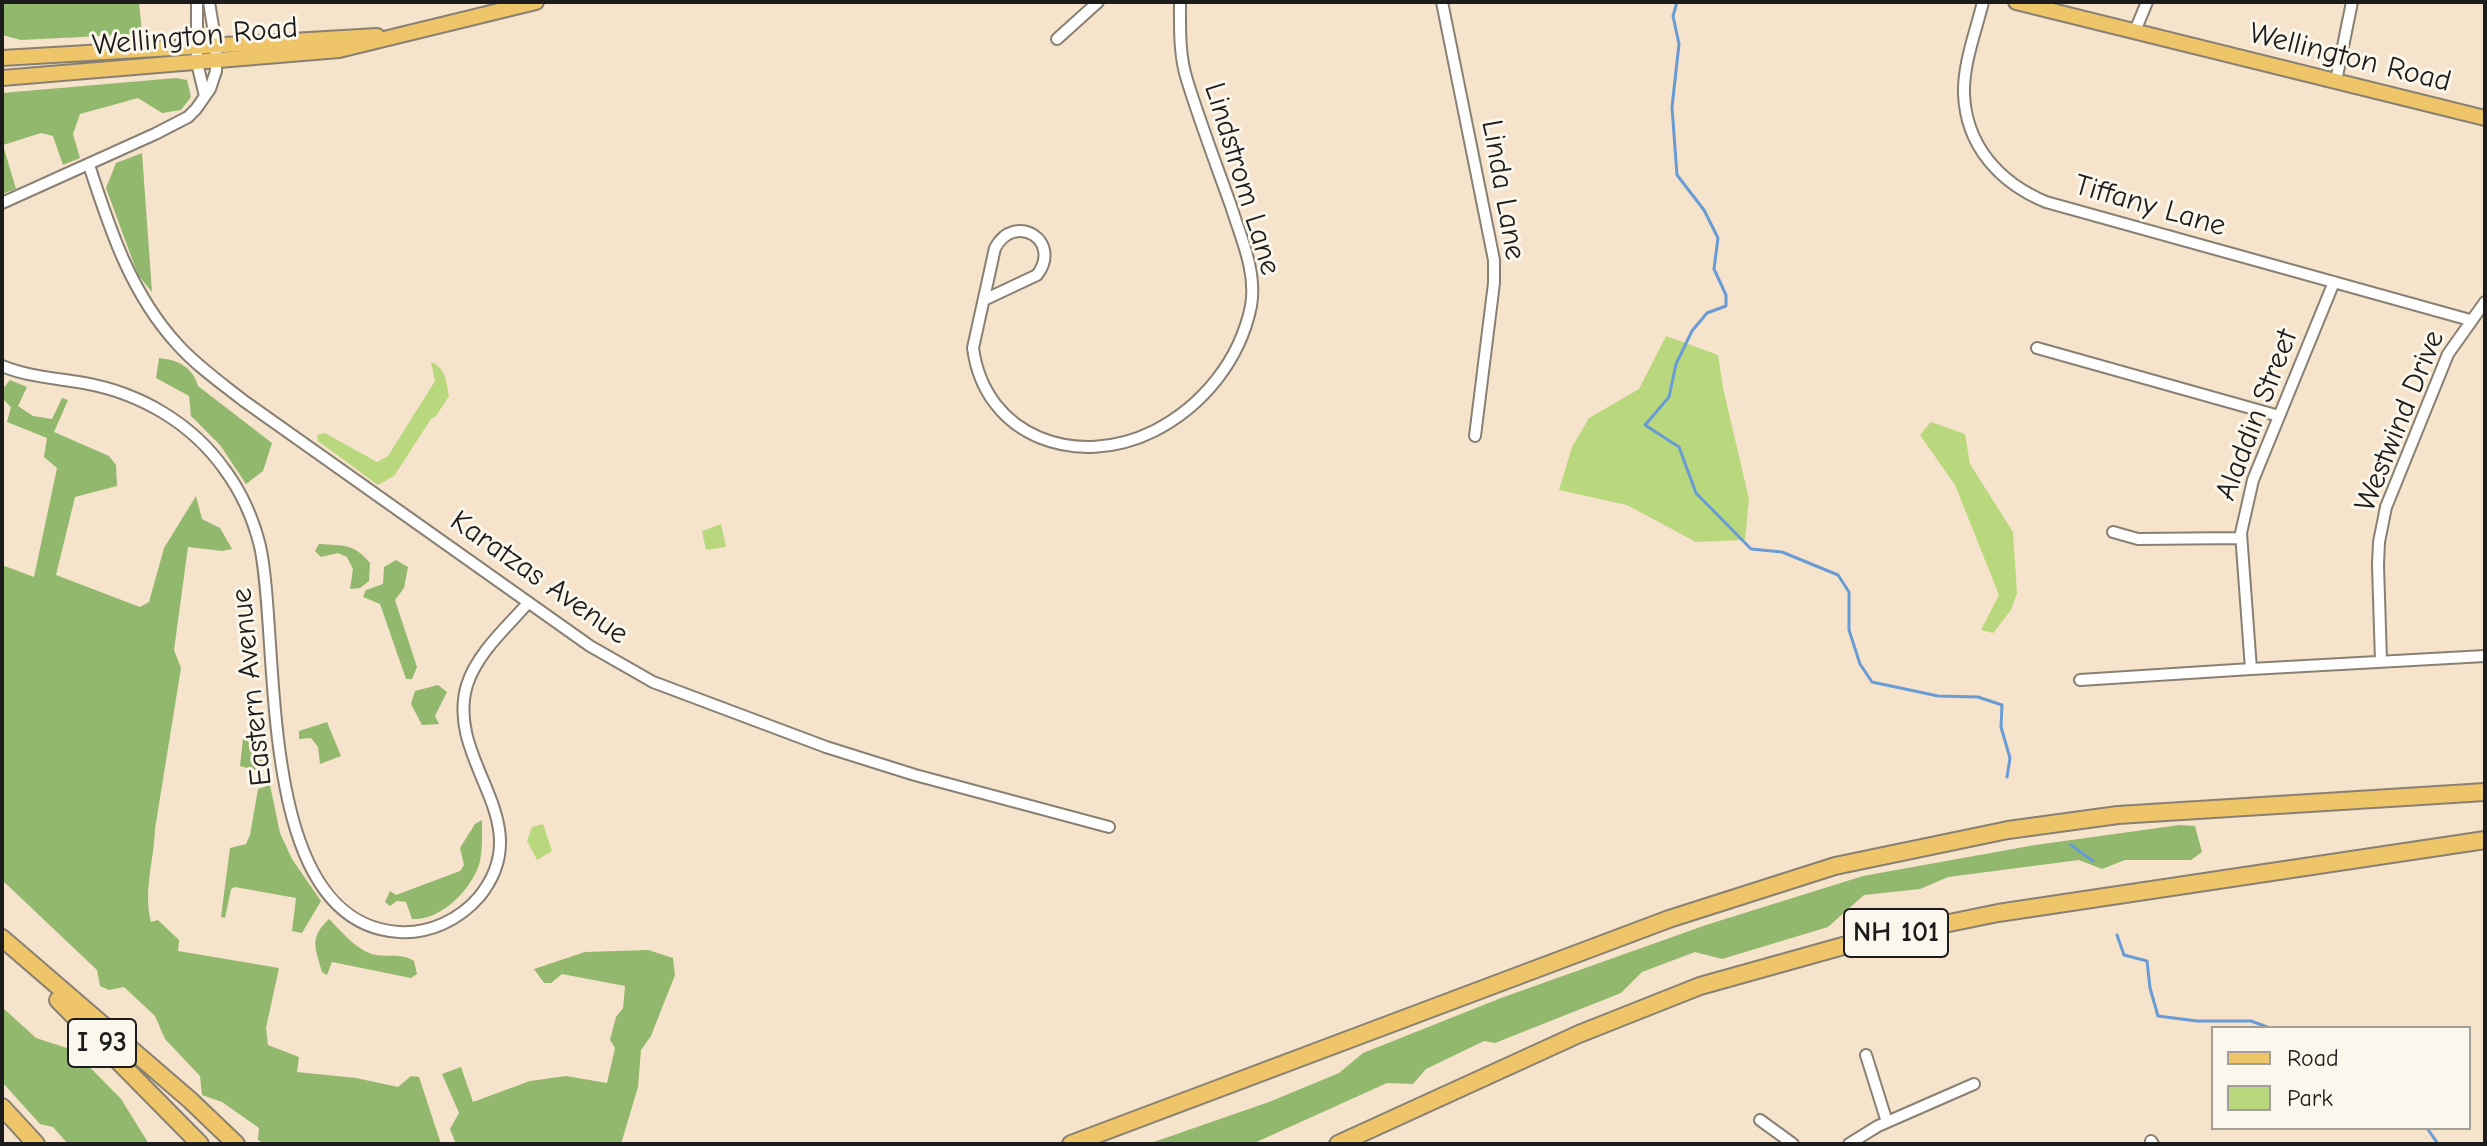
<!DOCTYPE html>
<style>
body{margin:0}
#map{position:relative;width:2487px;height:1146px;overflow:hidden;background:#f6e3cb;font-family:"Comic Neue",sans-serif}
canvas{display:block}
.frame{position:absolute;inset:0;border:4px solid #1c1c1c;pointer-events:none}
.legend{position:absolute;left:2211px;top:1026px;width:260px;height:104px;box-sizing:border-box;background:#fbf7ec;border:2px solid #a29f99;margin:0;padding:10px 14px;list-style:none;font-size:24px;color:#1c1c1c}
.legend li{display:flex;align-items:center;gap:16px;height:40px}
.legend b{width:40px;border:2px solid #a29f99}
</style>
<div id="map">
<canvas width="2487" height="1146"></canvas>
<div class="frame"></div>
<ul class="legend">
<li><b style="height:10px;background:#eec569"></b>Road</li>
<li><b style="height:22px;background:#b9d87e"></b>Park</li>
</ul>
</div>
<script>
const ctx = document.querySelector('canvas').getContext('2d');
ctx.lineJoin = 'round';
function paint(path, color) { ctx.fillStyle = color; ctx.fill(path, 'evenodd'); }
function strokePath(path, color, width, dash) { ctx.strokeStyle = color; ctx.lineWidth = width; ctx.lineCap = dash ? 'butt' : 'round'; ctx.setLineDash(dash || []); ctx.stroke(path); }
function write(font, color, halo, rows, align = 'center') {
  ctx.font = font + ' "Comic Neue",sans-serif'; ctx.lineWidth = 6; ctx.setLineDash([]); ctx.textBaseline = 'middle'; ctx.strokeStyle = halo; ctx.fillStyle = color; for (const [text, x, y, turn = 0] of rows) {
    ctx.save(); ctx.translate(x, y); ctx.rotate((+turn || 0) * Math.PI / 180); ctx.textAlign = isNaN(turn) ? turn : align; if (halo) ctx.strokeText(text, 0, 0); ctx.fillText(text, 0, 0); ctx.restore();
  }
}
paint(new Path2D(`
 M 1666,336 L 1718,355 L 1723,388 L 1749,499 L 1745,540 L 1696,542 L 1627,505 L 1559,490 L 1572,447 L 1589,418 L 1639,389 Z
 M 431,362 C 446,368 446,381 449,396 L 436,416 L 431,419 L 394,476 L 378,485 L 318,441 L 317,435 L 325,433 L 377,462 L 388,456 L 435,381 Z
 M 1931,422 L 1965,434 L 1970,464 L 2013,532 L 2017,593 L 2011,610 L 1993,633 L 1981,630 L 1999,595 L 1955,485 L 1920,435 Z
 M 721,524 L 726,547 L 706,550 L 702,531 Z
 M 543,824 L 552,851 L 537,860 L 527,841 L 532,827 Z`), '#b9d87e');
paint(new Path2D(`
 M 2,2 L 139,2 L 142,34 L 21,40 L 2,35 Z
 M 176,78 L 187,80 L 191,97 L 181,110 L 162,113 L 138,98 L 80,114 L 73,134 L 80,158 L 63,165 L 53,136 L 41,133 L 3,145 L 16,189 L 2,194 L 2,93 Z
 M 142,153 L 152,292 L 138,275 L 106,188 L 116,163 Z
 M 159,358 C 178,360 193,367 198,386 L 272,443 L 263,471 L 246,484 L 220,445 L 191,416 L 189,396 L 156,378 Z
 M 10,380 L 27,387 L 18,406 L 33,416 L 52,419 L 62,398 L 68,400 L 54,432 L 109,456 L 116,465 L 117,486 L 75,497 L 56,575 L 140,607 L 149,602 L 164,548 L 196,496 L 202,519 L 220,528 L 232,549 L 222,551 L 188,547 L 174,650 L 181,668 L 155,829 C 154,861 143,891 151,922 L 158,920 L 179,940 L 178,951 L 279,968 L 266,1028 L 268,1045 L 299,1057 L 297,1072 L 356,1078 L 398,1087 L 411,1076 L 419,1077 L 441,1144 L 265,1144 L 258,1140 L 259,1128 L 222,1102 L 202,1095 L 200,1076 L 165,1039 L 155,1016 L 124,987 L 109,990 L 100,986 L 97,970 L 2,880 L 2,565 L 34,577 L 57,468 L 44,457 L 47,438 L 7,422 L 11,407 L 2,398 L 2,390 Z
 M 319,544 C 343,546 354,543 370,563 L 369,581 L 360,588 L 350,589 L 353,569 L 347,557 L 338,553 L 321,557 L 315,551 Z
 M 396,560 L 408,567 L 404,588 L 395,600 L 417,667 L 412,679 L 406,679 L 380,604 L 363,597 L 366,590 L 383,584 L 384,567 Z
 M 438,685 L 447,692 L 435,716 L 439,724 L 422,725 L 411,704 L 415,691 Z
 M 327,722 L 341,756 L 320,764 L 318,747 L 311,738 L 299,739 L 299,731 Z
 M 258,725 L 263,741 L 262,768 L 255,770 L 240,766 L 243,739 L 252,726 Z
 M 270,785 L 280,833 L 292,859 L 321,901 L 302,933 L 292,931 L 296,898 L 235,887 L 231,889 L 225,918 L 221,917 L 230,848 L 246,844 L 250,835 L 258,789 Z
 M 482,820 C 482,834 483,851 479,865 C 470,891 440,921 412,919 L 406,902 L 397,901 L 390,906 L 385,902 L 390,891 L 396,895 L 460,871 L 464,865 L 460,848 L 475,824 Z
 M 2180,825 L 2195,826 L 2202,852 L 2191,860 L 2125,860 L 2102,869 L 2079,860 L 1948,877 L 1920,889 L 1864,895 L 1828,927 L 1722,959 L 1695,952 L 1642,972 L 1621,993 L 1495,1043 L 1484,1041 L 1426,1069 L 1413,1084 L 1387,1083 L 1252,1144 L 1148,1144 L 1269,1102 L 1339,1073 L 1363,1053 L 1501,998 L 1706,925 L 1863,876 L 2035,845 Z
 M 329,919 C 341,931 358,952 376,955 C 390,957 402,953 414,961 L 417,974 L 411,978 L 332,962 L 327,975 L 322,972 C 315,947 309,938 329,919 Z
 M 648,950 L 673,958 L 675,975 L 651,1036 L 641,1050 L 638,1087 L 621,1144 L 456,1144 L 450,1129 L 459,1113 L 442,1074 L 461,1067 L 473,1102 L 530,1081 L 566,1076 L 607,1083 L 615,1048 L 610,1040 L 616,1017 L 623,1008 L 625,986 L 562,974 L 551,983 L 544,983 L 534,969 L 585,952 Z
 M 2,1007 L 36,1038 L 73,1050 L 121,1099 L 149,1144 L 68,1144 L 53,1127 L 40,1124 L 2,1082 Z`), '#92b86d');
strokePath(new Path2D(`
 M 1677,2 L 1673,16 L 1679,44 L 1672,107 L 1677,175 L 1704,210 L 1718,238 L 1714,269 L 1726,295 L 1726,306 L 1707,313 L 1692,331 L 1676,364 L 1669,397 L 1645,425 L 1679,447 L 1696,493 L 1751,549 L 1782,552 L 1838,575 L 1849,592 L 1849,630 L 1860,664 L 1872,682 L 1938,696 L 1978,697 L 2002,705 L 2001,727 L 2010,758 L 2007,777
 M 2071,845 L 2093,861
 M 2117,935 L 2124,955 L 2147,961 L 2150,988 L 2158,1016 L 2197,1021 L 2251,1021 L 2270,1028
 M 2427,1128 L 2438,1144`), '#699cd4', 3);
const minor = new Path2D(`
 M 197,2 L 197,63 L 205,96
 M 1442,2 L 1494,260 L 1494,283 L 1475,436
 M 1983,2 C 1976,31 1963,64 1964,94 C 1966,146 2000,183 2046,202 L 2470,320
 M 2135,31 L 2147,2
 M 1057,39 L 1098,2
 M 2336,81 L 2352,2
 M 89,165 C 110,230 131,294 178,345 C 197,366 221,383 244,401 L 590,646 L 653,682 L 826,747 L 915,775 L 1109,827
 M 2,203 L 155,134 L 188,117 L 196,109 L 210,89 L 216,71 L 216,45 L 209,2
 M 2334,282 L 2253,480 L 2241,533 L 2251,669 L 2485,656
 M 984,300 L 1037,275 C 1063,241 1015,211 995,248 L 973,348 C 985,438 1078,469 1154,431 C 1203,406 1240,360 1251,306 C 1257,272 1241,238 1231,206 C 1216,164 1200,122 1187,80 C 1179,55 1180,28 1180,2
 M 2037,348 L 2279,416
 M 2,366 C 29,377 56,378 84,383 C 140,393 192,423 225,470 C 242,493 253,518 260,546 C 281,642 253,923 399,932 C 429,934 459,920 479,897 C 541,821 444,762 467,685 C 477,653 507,627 528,603
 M 2113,532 L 2138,539 L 2241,538
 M 2381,661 L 2378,565 L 2379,542 L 2386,507 L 2448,354 L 2485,302
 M 2080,680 L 2251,669
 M 1866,1055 L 1887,1122
 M 1760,1120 L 1793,1144
 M 2151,1141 L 2153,1144
 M 1849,1144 L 1878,1126 L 1974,1084`);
const major = new Path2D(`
 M 2016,2 L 2485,118
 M 2,58 L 377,36
 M 2,78 L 339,50 L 536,2`);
const highway = new Path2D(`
 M 2,938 L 190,1100 L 236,1144
 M 58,1000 L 200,1144
 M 2,1107 L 36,1144
 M 1071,1144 L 1669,919 L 1835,866 L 2008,830 L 2118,815 L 2485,792
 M 1338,1144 L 1579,1034 L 1700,986 L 1861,941 L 1998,913 L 2485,840`);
strokePath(minor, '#898074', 14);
strokePath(major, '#898074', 18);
strokePath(highway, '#898074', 20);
strokePath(minor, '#fff', 10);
strokePath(major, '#eec569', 14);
strokePath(highway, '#eec569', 16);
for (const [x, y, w] of [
 [1896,933,104],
 [102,1043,68]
]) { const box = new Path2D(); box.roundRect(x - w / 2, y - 24, w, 48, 6); ctx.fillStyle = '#fbf7ec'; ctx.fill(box); strokePath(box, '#1c1c1c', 2); }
write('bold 28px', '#1c1c1c', null, [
 ["NH 101",1896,933],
 ["I 93",102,1043]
]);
write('30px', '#1c1c1c', '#fbf7ec', [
 ["Wellington Road",195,37,-5],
 ["Wellington Road",2350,58,14],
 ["Lindstrom Lane",1242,179,73],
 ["Linda Lane",1503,190,80],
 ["Tiffany Lane",2150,206,16],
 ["Aladdin Street",2257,415,-69],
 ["Westwind Drive",2400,421,-68],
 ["Karatzas Avenue",539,578,35],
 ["Eastern Avenue",252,687,-96]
]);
</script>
